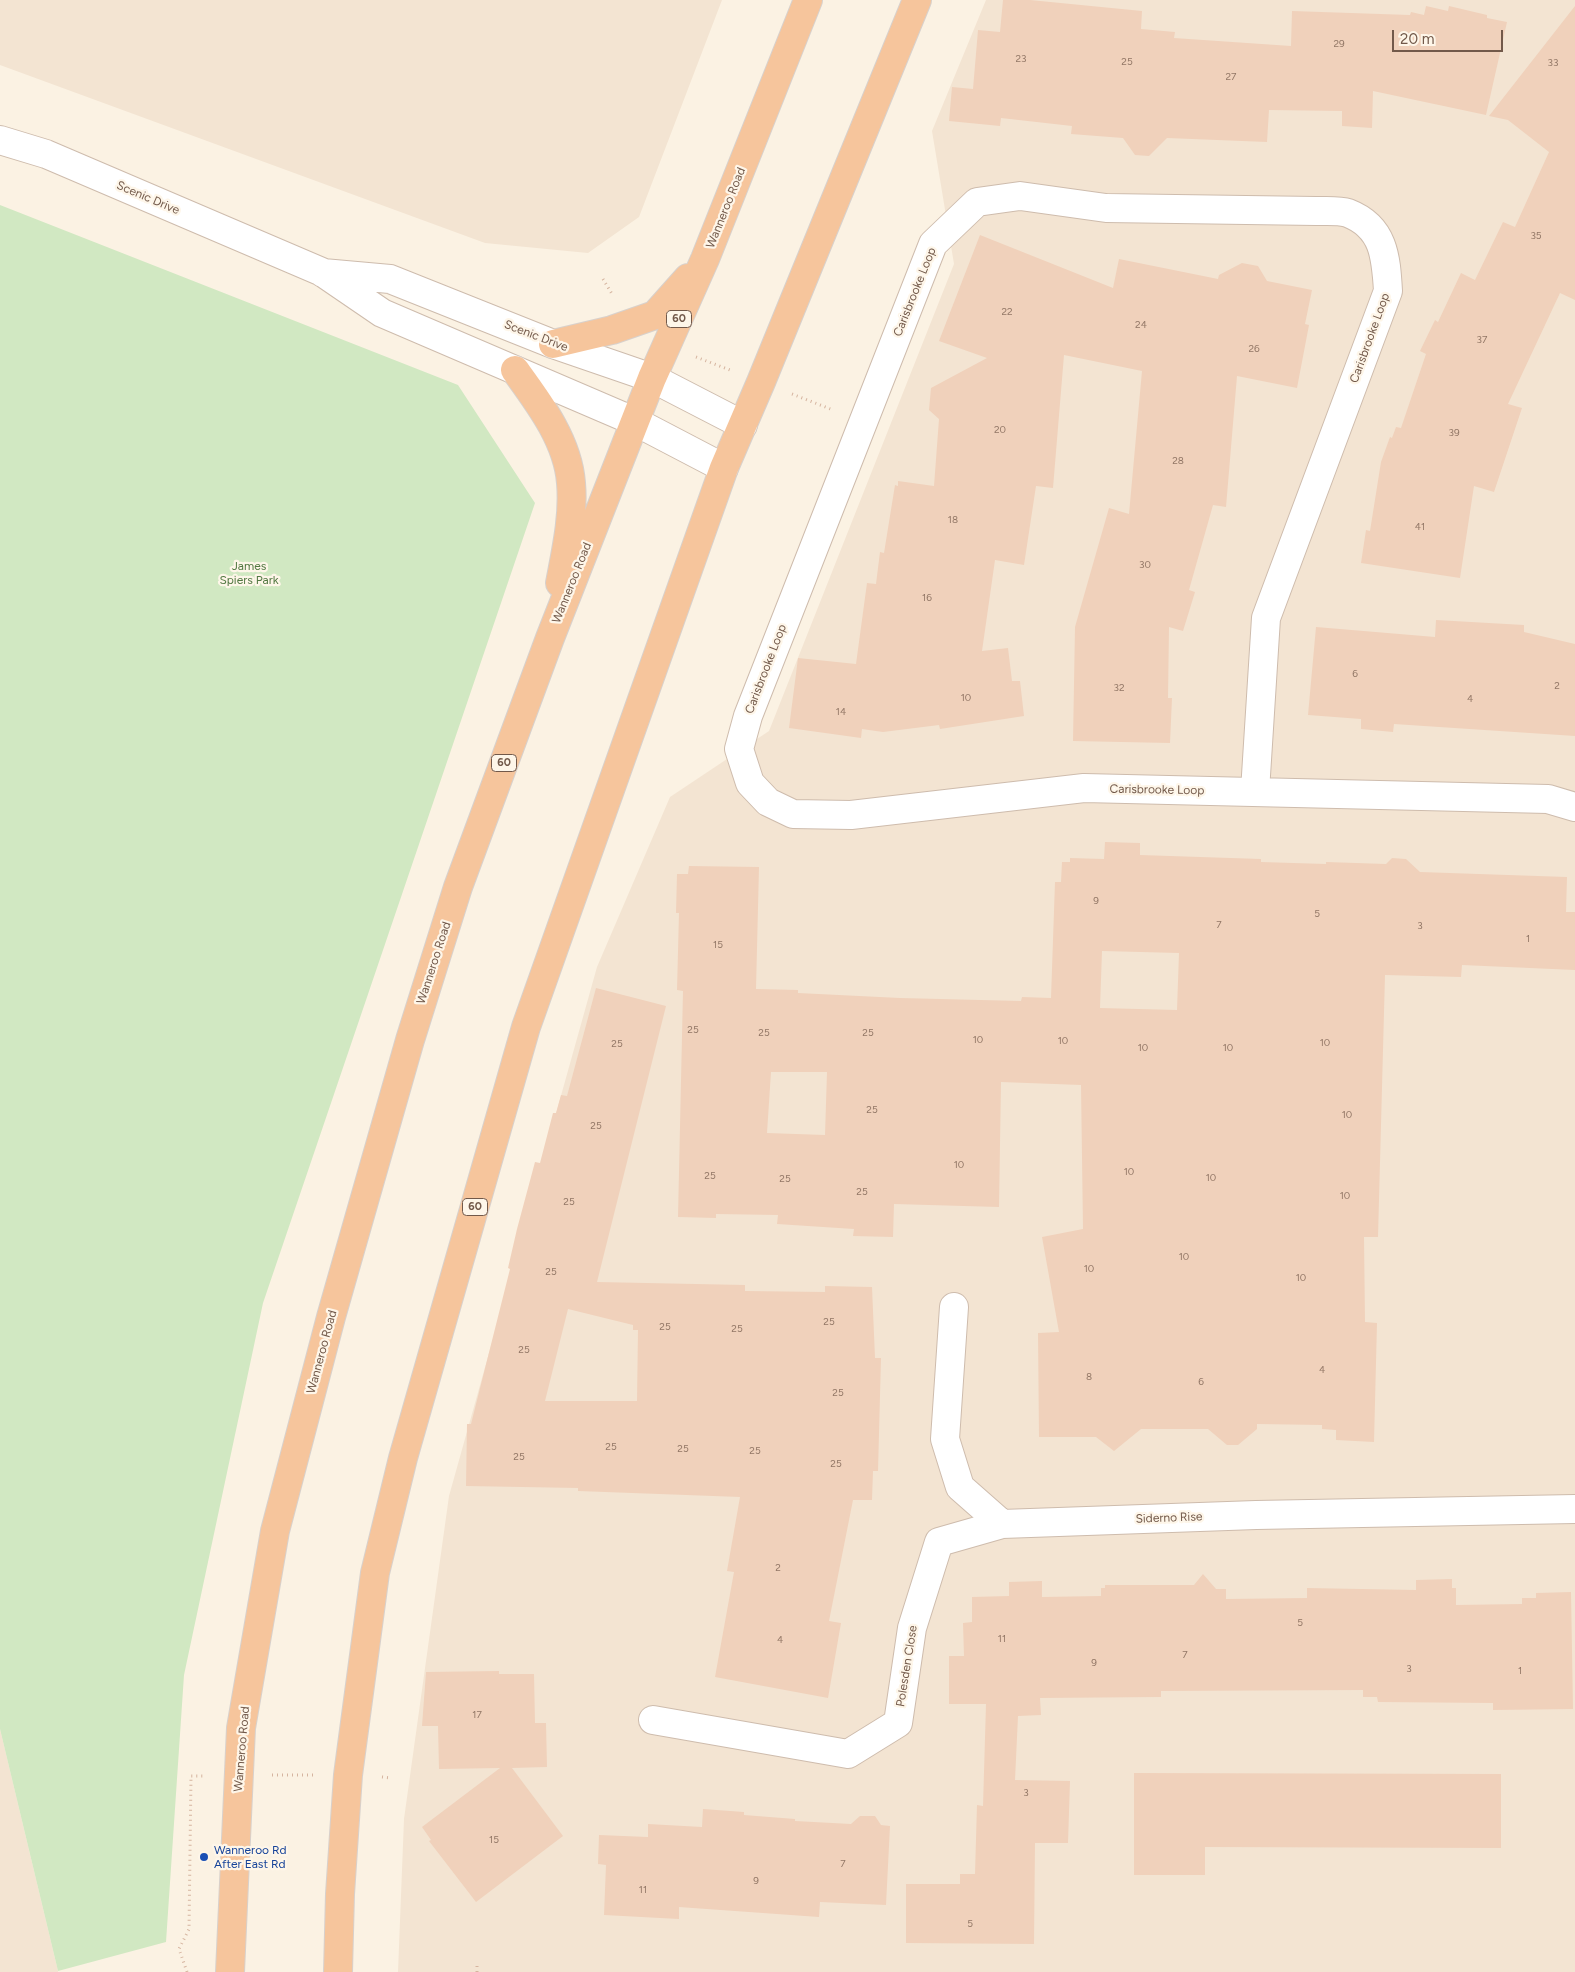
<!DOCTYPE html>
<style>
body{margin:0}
#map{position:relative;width:1575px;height:1972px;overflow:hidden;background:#fbf2e3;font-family:Figtree,sans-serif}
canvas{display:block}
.scale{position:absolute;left:1392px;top:30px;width:111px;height:22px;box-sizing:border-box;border:2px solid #72594a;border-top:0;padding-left:6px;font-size:15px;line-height:18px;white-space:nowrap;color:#72594a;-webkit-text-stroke:4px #fef6e9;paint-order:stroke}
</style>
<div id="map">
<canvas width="1575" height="1972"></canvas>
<div class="scale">20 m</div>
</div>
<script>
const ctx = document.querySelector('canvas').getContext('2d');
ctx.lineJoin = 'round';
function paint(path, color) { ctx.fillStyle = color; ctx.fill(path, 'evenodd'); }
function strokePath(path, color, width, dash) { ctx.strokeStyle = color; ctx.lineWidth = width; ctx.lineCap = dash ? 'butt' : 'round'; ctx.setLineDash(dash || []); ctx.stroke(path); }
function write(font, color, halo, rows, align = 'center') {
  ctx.font = font + ' Figtree,sans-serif'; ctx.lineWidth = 4.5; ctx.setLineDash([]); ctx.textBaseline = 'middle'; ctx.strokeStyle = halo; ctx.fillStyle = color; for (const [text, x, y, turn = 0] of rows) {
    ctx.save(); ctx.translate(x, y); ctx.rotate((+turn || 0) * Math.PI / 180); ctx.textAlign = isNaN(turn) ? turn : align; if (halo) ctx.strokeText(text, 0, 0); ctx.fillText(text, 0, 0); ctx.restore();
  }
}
paint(new Path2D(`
 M 0,0 L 722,0 L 639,217 L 588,253 L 485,243 L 0,65 Z
 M 986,0 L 1575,0 L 1575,1972 L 398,1972 L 404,1819 L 449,1496 L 597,967 L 670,797 L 769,731 L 954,264 L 932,131 Z
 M 0,1729 L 58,1971 L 58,1972 L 0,1972 Z`), '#f3e4d2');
paint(new Path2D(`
 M 0,205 L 458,385 L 535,503 L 263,1303 L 184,1675 L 166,1942 L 58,1971 L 0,1729 Z`), '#d1e8c2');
paint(new Path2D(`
 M 1003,0 L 1030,0 L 1142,11 L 1141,29 L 1175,32 L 1174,38 L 1291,46 L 1292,11 L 1410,15 L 1411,12 L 1424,15 L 1426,6 L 1448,11 L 1449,6 L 1487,15 L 1487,18 L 1507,22 L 1486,115 L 1373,91 L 1372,128 L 1342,126 L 1342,111 L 1269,110 L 1267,142 L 1167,138 L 1149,156 L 1135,155 L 1123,138 L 1071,134 L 1072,126 L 1001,118 L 1000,126 L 949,121 L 952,87 L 973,89 L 978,30 L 1000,32 Z
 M 1575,6 L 1575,300 L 1560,293 L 1508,404 L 1522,408 L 1494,492 L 1474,486 L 1460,578 L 1361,563 L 1366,530 L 1370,531 L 1381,462 L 1390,437 L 1392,438 L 1396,427 L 1401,428 L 1426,354 L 1420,351 L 1435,320 L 1438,322 L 1461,273 L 1475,280 L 1503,222 L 1515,227 L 1549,152 L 1508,120 L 1489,116 Z
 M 980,235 L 1113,288 L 1119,259 L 1218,279 L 1219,275 L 1242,263 L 1258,266 L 1267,281 L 1312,290 L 1305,324 L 1309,325 L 1297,388 L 1237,376 L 1226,507 L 1213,505 L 1189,590 L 1195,592 L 1183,631 L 1169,627 L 1168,698 L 1172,698 L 1170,743 L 1073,741 L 1075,627 L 1109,508 L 1129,514 L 1142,371 L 1064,355 L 1053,488 L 1036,486 L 1024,565 L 995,560 L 982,651 L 1008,648 L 1012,681 L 1020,681 L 1024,716 L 940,729 L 939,725 L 883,732 L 862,729 L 861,738 L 789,728 L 798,658 L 856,664 L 867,583 L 876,584 L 880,552 L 884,553 L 895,485 L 898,486 L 898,481 L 934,486 L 939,419 L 929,410 L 931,388 L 987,358 L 939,341 Z
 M 1436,620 L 1524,625 L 1524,632 L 1575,644 L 1575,736 L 1394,724 L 1393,732 L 1361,729 L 1361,719 L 1308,715 L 1316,627 L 1435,637 Z
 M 1105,842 L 1140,843 L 1140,855 L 1261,859 L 1261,862 L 1326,864 L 1326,862 L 1386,864 L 1392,858 L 1406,859 L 1420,872 L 1567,877 L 1566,912 L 1575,912 L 1575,970 L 1462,965 L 1461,977 L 1385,975 L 1378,1237 L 1364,1237 L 1365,1322 L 1377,1323 L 1374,1442 L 1336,1440 L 1336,1430 L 1322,1429 L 1322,1425 L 1257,1424 L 1257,1429 L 1238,1445 L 1227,1445 L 1208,1429 L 1141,1429 L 1114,1451 L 1096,1437 L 1039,1437 L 1038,1333 L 1059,1332 L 1042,1237 L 1083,1229 L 1081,1085 L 1001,1082 L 999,1207 L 894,1204 L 893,1237 L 853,1236 L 854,1229 L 777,1224 L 778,1215 L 716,1214 L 716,1218 L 678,1217 L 683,991 L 677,990 L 679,913 L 676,913 L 677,874 L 688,874 L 689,866 L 759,867 L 756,989 L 798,990 L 798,993 L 900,998 L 1021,1001 L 1022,997 L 1051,998 L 1055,882 L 1061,882 L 1062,862 L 1070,862 L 1070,858 L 1104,859 ZM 1102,951 L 1179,953 L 1177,1010 L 1100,1008 ZM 771,1072 L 827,1072 L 825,1135 L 767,1133 Z
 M 596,988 L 666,1006 L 597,1282 L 745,1285 L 745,1291 L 825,1292 L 825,1286 L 872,1287 L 875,1358 L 881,1358 L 878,1471 L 873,1471 L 872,1500 L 853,1500 L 829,1621 L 841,1623 L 828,1698 L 715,1677 L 734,1572 L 727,1571 L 740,1497 L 578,1491 L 578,1488 L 466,1486 L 467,1424 L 471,1424 L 510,1269 L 508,1268 L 517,1229 L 535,1162 L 540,1163 L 553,1113 L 556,1113 L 561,1095 L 567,1096 ZM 568,1309 L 633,1325 L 633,1330 L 638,1330 L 637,1401 L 545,1401 Z
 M 1203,1574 L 1216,1589 L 1226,1589 L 1226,1599 L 1307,1598 L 1307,1588 L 1416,1590 L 1416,1580 L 1452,1579 L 1452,1588 L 1456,1588 L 1456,1605 L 1522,1604 L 1522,1598 L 1536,1598 L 1536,1593 L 1571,1592 L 1573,1709 L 1493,1710 L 1493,1703 L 1378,1702 L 1377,1697 L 1363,1697 L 1363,1690 L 1161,1691 L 1161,1697 L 1040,1698 L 1041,1715 L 1018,1716 L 1015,1780 L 1070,1781 L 1068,1843 L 1035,1843 L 1034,1944 L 906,1943 L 906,1884 L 960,1884 L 960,1874 L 975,1874 L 977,1805 L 983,1806 L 986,1704 L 949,1704 L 949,1656 L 964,1656 L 963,1623 L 972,1622 L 972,1597 L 1009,1596 L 1009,1582 L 1042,1581 L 1042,1597 L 1101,1596 L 1101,1588 L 1105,1588 L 1105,1585 L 1194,1585 Z
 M 499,1671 L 499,1674 L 534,1674 L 535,1723 L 546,1723 L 547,1767 L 512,1768 L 563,1836 L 476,1902 L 429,1841 L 431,1840 L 422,1827 L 500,1768 L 439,1769 L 438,1726 L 422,1726 L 426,1672 Z
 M 1134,1773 L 1501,1774 L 1501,1848 L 1205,1847 L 1205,1875 L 1134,1875 Z
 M 703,1809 L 744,1812 L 744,1815 L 795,1819 L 795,1821 L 851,1824 L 860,1816 L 875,1816 L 881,1825 L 890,1826 L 886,1905 L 820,1902 L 819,1917 L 679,1907 L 679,1919 L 604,1915 L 606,1865 L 598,1864 L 599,1835 L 648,1837 L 648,1824 L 702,1827 Z`), '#f0d1bb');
const minor = new Path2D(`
 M 1255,791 L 1266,618 L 1388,291 C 1386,257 1384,227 1348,213 C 1339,210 1326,211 1316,211 L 1106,208 L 1020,196 L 977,202 L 933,244 L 748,716 L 739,749 L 750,783 L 768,802 L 793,814 L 851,815 L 1084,788 L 1548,799 L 1575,807
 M 954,1307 L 945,1439 L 960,1487 L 1002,1524 L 1256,1515 L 1575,1509
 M 653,1720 L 848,1754 L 898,1723 L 912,1628 L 939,1542 L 1002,1524`);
const tertiary = new Path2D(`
 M 0,140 L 46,154 L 322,272 L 382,313 L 636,422 L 724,468
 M 323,273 L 390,279 L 553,344 L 652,378 L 743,425`);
const trunk = new Path2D(`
 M 553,344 L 612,330 L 655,315 L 688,278
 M 515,370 C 539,403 568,441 571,483 C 574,516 566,551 560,583
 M 230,1972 L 241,1728 L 275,1531 L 331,1317 L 410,1040 L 458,887 L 550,638 L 652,378 L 705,259 L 808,0
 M 338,1972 L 340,1894 L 348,1775 L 375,1573 L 403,1458 L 526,1027 L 724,468 L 761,382 L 917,0`);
strokePath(minor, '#cebcad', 30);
strokePath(tertiary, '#cebcad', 30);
strokePath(trunk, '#d8d1cc', 30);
strokePath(new Path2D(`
 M 603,279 L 612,294
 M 696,357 L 730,370
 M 792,394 L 833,410
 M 272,1775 L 316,1775
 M 382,1777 L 391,1778
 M 187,1972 L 179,1949 L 189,1929 L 191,1776 L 206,1776
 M 477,1972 L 477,1963`), '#d5b49f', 3, [1, 4]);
strokePath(minor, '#fff', 28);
strokePath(tertiary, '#fff', 28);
strokePath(trunk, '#f6c59c', 28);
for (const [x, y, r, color] of [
 [204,1857,5,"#1a4fb4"]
]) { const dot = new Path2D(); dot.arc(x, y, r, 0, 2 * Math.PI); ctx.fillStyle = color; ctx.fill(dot); strokePath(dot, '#fef6e9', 2); }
write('10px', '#927766', null, [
 ["29",1339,44],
 ["23",1021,59],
 ["25",1127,62],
 ["33",1553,63],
 ["27",1231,77],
 ["35",1536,236],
 ["22",1007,312],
 ["24",1141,325],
 ["37",1482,340],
 ["26",1254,349],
 ["20",1000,430],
 ["39",1454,433],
 ["28",1178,461],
 ["18",953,520],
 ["41",1420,527],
 ["30",1145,565],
 ["16",927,598],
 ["6",1355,674],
 ["2",1557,686],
 ["32",1119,688],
 ["10",966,698],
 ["4",1470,699],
 ["14",841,712],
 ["9",1096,901],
 ["5",1317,914],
 ["7",1219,925],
 ["3",1420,926],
 ["1",1528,939],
 ["15",718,945],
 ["25",693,1030],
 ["25",764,1033],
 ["25",868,1033],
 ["10",978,1040],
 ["10",1063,1041],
 ["10",1325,1043],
 ["25",617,1044],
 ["10",1143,1048],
 ["10",1228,1048],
 ["25",872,1110],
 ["10",1347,1115],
 ["25",596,1126],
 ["10",959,1165],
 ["10",1129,1172],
 ["25",710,1176],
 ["10",1211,1178],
 ["25",785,1179],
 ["25",862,1192],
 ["10",1345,1196],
 ["25",569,1202],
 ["10",1184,1257],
 ["10",1089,1269],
 ["25",551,1272],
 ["10",1301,1278],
 ["25",829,1322],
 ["25",665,1327],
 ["25",737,1329],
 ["25",524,1350],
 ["4",1322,1370],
 ["8",1089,1377],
 ["6",1201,1382],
 ["25",838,1393],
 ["25",611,1447],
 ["25",683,1449],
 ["25",755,1451],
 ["25",519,1457],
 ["25",836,1464],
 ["2",778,1568],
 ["5",1300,1623],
 ["11",1002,1639],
 ["4",780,1640],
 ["7",1185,1655],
 ["9",1094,1663],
 ["3",1409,1669],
 ["1",1520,1671],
 ["17",477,1715],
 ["3",1026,1793],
 ["15",494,1840],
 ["7",843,1864],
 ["9",756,1881],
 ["11",643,1890],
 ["5",970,1924]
]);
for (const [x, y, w] of [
 [679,319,25],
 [504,763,25],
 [475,1207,25]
]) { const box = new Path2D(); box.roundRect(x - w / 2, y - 8.5, w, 17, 4); ctx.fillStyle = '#fef6e9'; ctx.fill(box); strokePath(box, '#72594a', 1); }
write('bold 11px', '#72594a', null, [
 ["60",679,319],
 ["60",504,763],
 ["60",475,1207]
]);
write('12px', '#72594a', '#fef6e9', [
 ["Scenic Drive",148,198,23],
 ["Wanneroo Road",726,208,-68],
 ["Carisbrooke Loop",915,292,-68],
 ["Scenic Drive",536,336,21],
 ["Carisbrooke Loop",1370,338,-70],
 ["Wanneroo Road",572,583,-68],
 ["Carisbrooke Loop",766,669,-69],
 ["Carisbrooke Loop",1157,790,1],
 ["Wanneroo Road",434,963,-72],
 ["Wanneroo Road",322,1352,-75],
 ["Siderno Rise",1169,1518,-2],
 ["Polesden Close",907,1666,-81],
 ["Wanneroo Road",242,1749,-85]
]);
write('12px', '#527842', '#fef6e9', [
 ["James",249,566],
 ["Spiers Park",249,580]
]);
write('12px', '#164399', '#fef6e9', [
 ["Wanneroo Rd",214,1850],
 ["After East Rd",214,1864]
], 'left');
</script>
